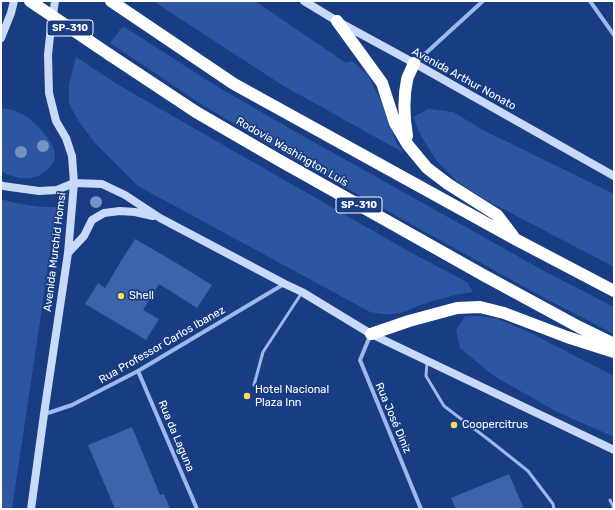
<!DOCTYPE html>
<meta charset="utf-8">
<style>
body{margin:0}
#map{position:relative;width:615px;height:510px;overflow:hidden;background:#193d83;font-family:Rubik,sans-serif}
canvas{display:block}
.frame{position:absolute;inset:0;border:2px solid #fff;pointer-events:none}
</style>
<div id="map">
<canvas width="615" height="510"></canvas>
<div class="frame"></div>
</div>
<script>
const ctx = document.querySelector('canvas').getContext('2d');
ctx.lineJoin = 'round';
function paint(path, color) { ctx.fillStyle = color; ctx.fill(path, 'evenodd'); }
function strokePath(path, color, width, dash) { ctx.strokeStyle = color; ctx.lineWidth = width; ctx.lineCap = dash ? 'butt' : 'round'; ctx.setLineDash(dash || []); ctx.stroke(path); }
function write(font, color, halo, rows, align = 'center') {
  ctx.font = font + ' Rubik,sans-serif'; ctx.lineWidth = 3.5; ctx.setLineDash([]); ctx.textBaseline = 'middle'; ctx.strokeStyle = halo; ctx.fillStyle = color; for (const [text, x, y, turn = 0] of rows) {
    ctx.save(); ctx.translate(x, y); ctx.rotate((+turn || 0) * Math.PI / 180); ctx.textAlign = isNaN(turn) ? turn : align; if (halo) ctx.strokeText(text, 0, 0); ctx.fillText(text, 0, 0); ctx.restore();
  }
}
paint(new Path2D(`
 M 153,1 L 255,1 L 346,63 L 352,61 L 368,75 L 383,106 L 396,142 L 404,153 L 282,85 Z
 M 123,26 L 218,87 L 296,132 L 546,272 L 614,307 L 614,334 L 535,293 L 285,154 L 204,106 L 110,43 Z
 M 76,57 L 117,84 L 410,252 L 467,282 L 473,292 C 455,294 436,300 418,306 C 413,308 407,311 401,313 C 391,315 380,314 370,312 L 138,186 L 95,143 L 77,119 L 69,103 L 69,84 Z
 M 1,108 C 8,109 15,110 22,114 C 34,120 56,143 55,157 C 54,161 52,165 49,168 C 38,182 15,180 1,171 Z
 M 428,109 L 453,112 L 483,130 L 614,194 L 614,267 L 486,200 L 458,182 L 436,160 L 420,134 L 413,117 Z
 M 1,199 C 19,204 38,208 57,207 L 12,509 L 1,509 Z
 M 465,316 L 481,316 L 498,319 L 527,331 L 614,376 L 614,437 L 557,412 L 494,376 L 460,348 L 456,330 Z`), '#2c55a2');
paint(new Path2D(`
 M 135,239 L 173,261 L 212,285 L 197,308 L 159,284 L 143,310 L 159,319 L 146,340 L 85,304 L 98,283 L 105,288 L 121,261 Z
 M 132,427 L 160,495 L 164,494 L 170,509 L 115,509 L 88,445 Z
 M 509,474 L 524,509 L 456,509 L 451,498 Z`), '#3e63aa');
strokePath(new Path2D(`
 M 427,362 L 426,376 L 444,406 L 489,440 L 528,471 L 553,504 L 554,509
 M 254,385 L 263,352 L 301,294
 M 610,500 L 614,508`), '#9db9eb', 3);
strokePath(new Path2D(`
 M 590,1 L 614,35
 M 415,63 L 483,1
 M 370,336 L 360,360 L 421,509
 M 138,371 L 197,509
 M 45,414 L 72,405 L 138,371 L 284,284`), '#9db9eb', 4);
strokePath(new Path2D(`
 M 304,1 L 337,21 L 414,63 L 614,176
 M 1,38 L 11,13 L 14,1
 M 1,185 L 3,186 L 39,191 L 57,190 L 74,183 L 102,184 L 125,195 L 160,218 L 285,284 L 302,292 L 371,334 L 614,450
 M 68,253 L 84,236 L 92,220 L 104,213 L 120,211 L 135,212 L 153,216
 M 31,509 L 44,414 L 68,253 L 74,183 L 72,156 L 66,138 L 56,121 L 49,93 L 48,55 L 50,36 L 55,1`), '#c9d9f8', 8);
strokePath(new Path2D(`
 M 111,1 L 234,84 L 515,239 L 614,291
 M 337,21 L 382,83 L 395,123 L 408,145 L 427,168 L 448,184 L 497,215 L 513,236
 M 110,55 L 196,112 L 277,159 L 485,276 L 579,327 L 614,344
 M 407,136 C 404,118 403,99 407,80 C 408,75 412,69 414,63
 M 371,334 L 409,321 L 457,308 L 480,307 L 504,313 L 567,337 L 614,352`), '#fff', 12);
strokePath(new Path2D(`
 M 30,1 L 110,55`), '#fff', 12);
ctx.fillStyle = '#7691c3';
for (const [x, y] of [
 [43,146],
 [21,152],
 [96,202]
]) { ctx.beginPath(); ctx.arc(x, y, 6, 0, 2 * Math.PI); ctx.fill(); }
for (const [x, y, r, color] of [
 [121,296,4,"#fede58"],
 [247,396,4,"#fede58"],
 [454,425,4,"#fede58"]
]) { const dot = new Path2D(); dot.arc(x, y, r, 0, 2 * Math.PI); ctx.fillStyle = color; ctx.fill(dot); strokePath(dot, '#193d83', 1.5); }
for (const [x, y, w] of [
 [70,28,46],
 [359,205,46]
]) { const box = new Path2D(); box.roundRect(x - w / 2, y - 8, w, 16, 3); ctx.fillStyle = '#193d83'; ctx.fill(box); strokePath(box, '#fff', 1); }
write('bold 10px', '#fff', null, [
 ["SP-310",70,28],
 ["SP-310",359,205]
]);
write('11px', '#fff', '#193d83', [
 ["Avenida Arthur Nonato",464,79,29],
 ["Rodovia Washington Luís",292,152,30],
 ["Avenida Murchid Homsi",55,252,-83],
 ["Rua Professor Carlos Ibanez",162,345,-30],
 ["Rua José Diniz",393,418,67],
 ["Rua da Laguna",176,436,67]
]);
write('11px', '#fff', '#193d83', [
 ["Shell",129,296],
 ["Hotel Nacional",255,390],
 ["Plaza Inn",255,403],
 ["Coopercitrus",462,425]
], 'left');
</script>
